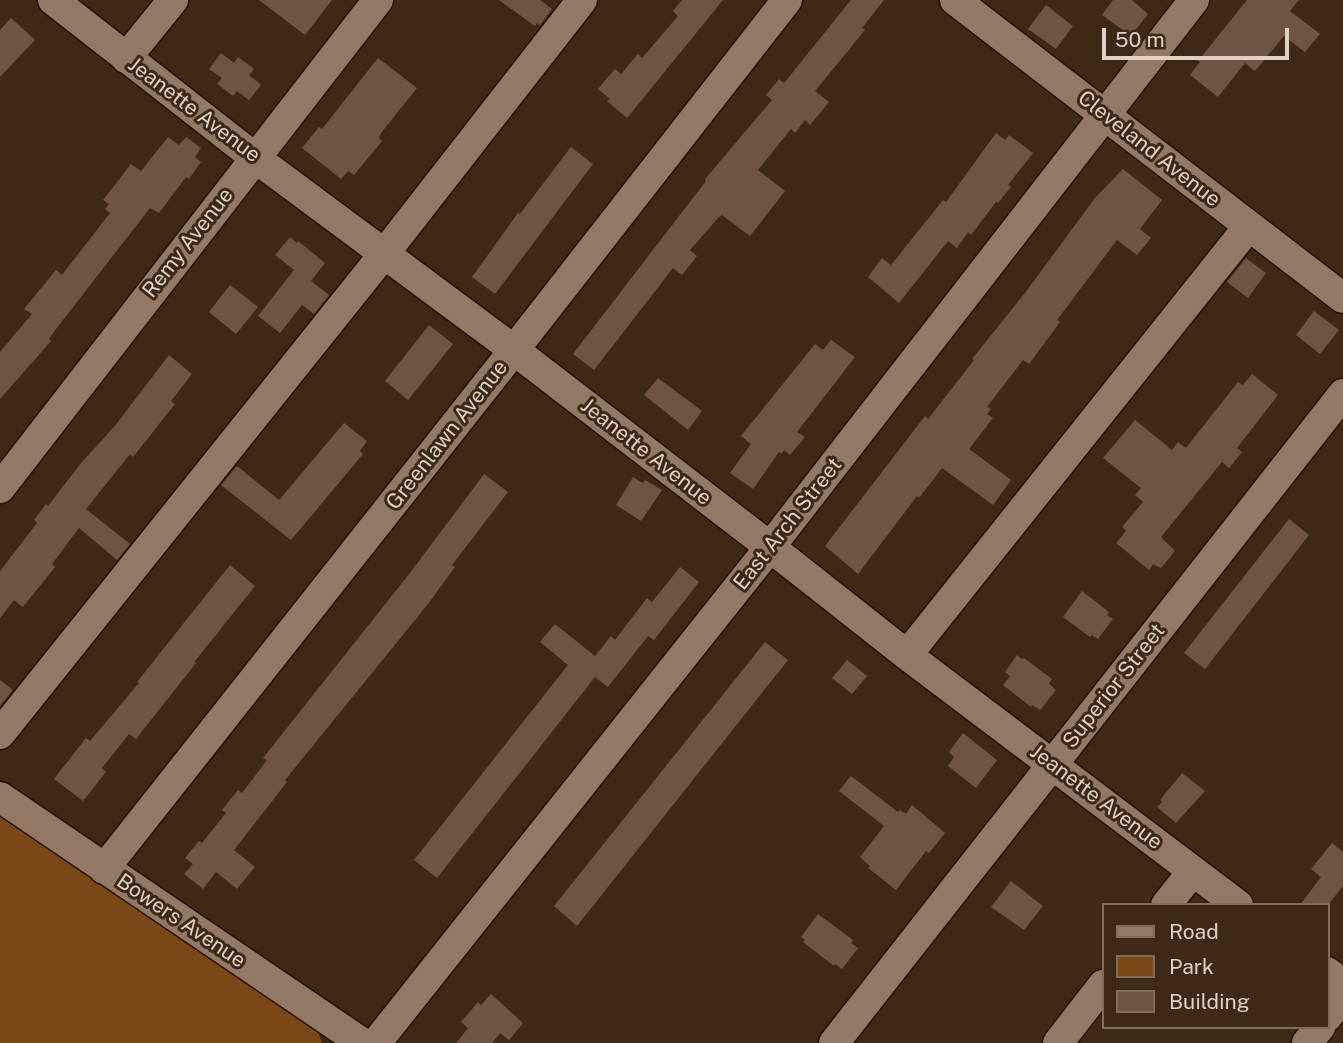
<!DOCTYPE html>
<style>
body{margin:0}
#map{position:relative;width:1343px;height:1043px;overflow:hidden;background:#3e2917;font-family:"Public Sans",sans-serif}
canvas{display:block}
.legend{position:absolute;left:1102px;top:903px;width:228px;height:126px;box-sizing:border-box;background:#3e2917;border:2px solid #7e6c5d;margin:0;padding:9px 12px;list-style:none;font-size:21px;color:#dfd1c6}
.legend li{display:flex;align-items:center;gap:14px;height:35px}
.legend b{width:35px;border:2px solid #7e6c5d}
.scale{position:absolute;left:1102px;top:28px;width:187px;height:32px;box-sizing:border-box;border:4px solid #dfd1c6;border-top:0;padding-left:9px;font-size:21px;line-height:24px;white-space:nowrap;color:#dfd1c6;-webkit-text-stroke:5px #3e2917;paint-order:stroke}
</style>
<div id="map">
<canvas width="1343" height="1043"></canvas>
<ul class="legend">
<li><b style="height:9px;background:#927965"></b>Road</li>
<li><b style="height:19px;background:#7c4717"></b>Park</li>
<li><b style="height:19px;background:#6e5543"></b>Building</li>
</ul>
<div class="scale">50 m</div>
</div>
<script>
const ctx = document.querySelector('canvas').getContext('2d');
ctx.lineJoin = 'round';
function paint(path, color) { ctx.fillStyle = color; ctx.fill(path, 'evenodd'); }
function strokePath(path, color, width, dash) { ctx.strokeStyle = color; ctx.lineWidth = width; ctx.lineCap = dash ? 'butt' : 'round'; ctx.setLineDash(dash || []); ctx.stroke(path); }
function write(font, color, halo, rows, align = 'center') {
  ctx.font = font + ' "Public Sans",sans-serif'; ctx.lineWidth = 6; ctx.setLineDash([]); ctx.textBaseline = 'middle'; ctx.strokeStyle = halo; ctx.fillStyle = color; for (const [text, x, y, turn = 0] of rows) {
    ctx.save(); ctx.translate(x, y); ctx.rotate((+turn || 0) * Math.PI / 180); ctx.textAlign = isNaN(turn) ? turn : align; if (halo) ctx.strokeText(text, 0, 0); ctx.fillText(text, 0, 0); ctx.restore();
  }
}
paint(new Path2D(`
 M 0,808 L 316,1026 L 322,1043 L 0,1043 Z`), '#7c4717');
paint(new Path2D(`
 M 259,0 L 332,0 L 305,35 Z
 M 499,0 L 540,0 L 552,9 L 540,25 L 537,23 L 535,26 Z
 M 682,0 L 723,0 L 627,118 L 607,101 L 610,99 L 598,89 L 615,69 L 621,74 L 638,54 L 642,58 L 678,16 L 673,11 Z
 M 851,0 L 884,0 L 862,28 L 865,30 L 815,91 L 829,102 L 810,125 L 805,120 L 795,133 L 791,129 L 758,170 L 785,191 L 750,236 L 722,215 L 718,218 L 690,250 L 697,256 L 682,275 L 673,268 L 594,370 L 573,354 L 706,181 L 705,179 L 772,100 L 766,95 L 779,79 L 784,83 Z
 M 1113,0 L 1132,0 L 1148,14 L 1131,36 L 1102,15 Z
 M 1247,0 L 1299,0 L 1290,11 L 1320,34 L 1305,52 L 1284,36 L 1255,71 L 1245,63 L 1218,97 L 1190,75 L 1200,62 L 1198,61 Z
 M 1046,5 L 1073,26 L 1056,49 L 1028,29 Z
 M 11,18 L 35,40 L 0,77 L 0,30 Z
 M 221,53 L 234,63 L 238,57 L 254,69 L 249,75 L 261,85 L 249,100 L 237,91 L 233,96 L 217,84 L 222,78 L 209,69 Z
 M 378,58 L 417,88 L 381,133 L 379,138 L 382,141 L 354,175 L 348,171 L 341,179 L 302,148 L 319,127 L 322,129 Z
 M 996,133 L 1005,140 L 1009,135 L 1033,153 L 1008,185 L 1011,187 L 998,203 L 996,202 L 971,235 L 968,232 L 957,248 L 948,241 L 899,303 L 868,277 L 882,258 L 891,265 L 943,200 L 946,202 Z
 M 168,137 L 179,145 L 186,137 L 201,148 L 195,157 L 201,162 L 189,179 L 186,177 L 159,213 L 150,208 L 56,329 L 49,339 L 51,341 L 0,399 L 0,352 L 32,314 L 24,309 L 56,270 L 62,275 L 110,213 L 105,209 L 109,204 L 103,200 L 131,164 L 141,171 Z
 M 571,147 L 593,164 L 495,294 L 472,277 L 518,213 L 520,214 Z
 M 1123,169 L 1162,200 L 1140,229 L 1151,238 L 1137,255 L 1117,240 L 1057,320 L 1060,322 L 1029,364 L 1023,360 L 987,407 L 991,409 L 987,414 L 993,418 L 969,449 L 1011,480 L 993,505 L 942,468 L 919,498 L 917,496 L 858,574 L 825,546 L 925,416 L 928,419 L 974,360 L 972,359 L 1025,293 L 1095,198 Z
 M 290,237 L 297,243 L 298,241 L 325,263 L 311,281 L 329,295 L 314,314 L 302,305 L 280,333 L 258,316 L 294,270 L 275,255 Z
 M 1246,258 L 1266,273 L 1248,298 L 1227,282 Z
 M 230,285 L 258,307 L 236,334 L 209,312 Z
 M 1314,311 L 1339,330 L 1320,354 L 1296,335 Z
 M 429,325 L 453,344 L 408,400 L 385,381 Z
 M 831,340 L 855,357 L 797,432 L 805,437 L 790,455 L 784,450 L 781,454 L 779,452 L 753,489 L 730,473 L 751,444 L 741,436 L 815,344 L 823,350 Z
 M 169,355 L 192,374 L 171,401 L 175,404 L 133,457 L 130,454 L 86,509 L 130,544 L 117,560 L 79,528 L 52,564 L 55,567 L 23,607 L 14,600 L 0,618 L 0,571 L 37,523 L 34,520 L 46,504 L 48,506 L 81,463 L 114,427 Z
 M 1252,374 L 1278,395 L 1237,448 L 1242,452 L 1229,468 L 1222,462 L 1161,537 L 1175,551 L 1161,568 L 1153,564 L 1149,570 L 1116,543 L 1126,531 L 1122,527 L 1143,502 L 1135,495 L 1141,488 L 1103,458 L 1135,420 L 1172,450 L 1178,442 L 1186,448 L 1238,382 L 1243,385 Z
 M 658,378 L 702,411 L 688,430 L 644,395 Z
 M 344,423 L 367,441 L 360,451 L 363,454 L 291,540 L 221,485 L 237,466 L 279,500 Z
 M 484,474 L 508,492 L 452,565 L 455,567 L 428,604 L 285,780 L 287,782 L 234,850 L 255,867 L 237,889 L 216,872 L 203,889 L 184,874 L 193,864 L 185,858 L 199,841 L 202,843 L 226,813 L 222,810 L 238,790 L 242,793 L 267,760 L 263,758 L 410,573 Z
 M 633,477 L 643,483 L 645,480 L 662,490 L 641,521 L 616,505 Z
 M 1289,519 L 1309,535 L 1205,669 L 1184,653 Z
 M 230,565 L 255,586 L 195,661 L 196,663 L 136,739 L 129,734 L 102,768 L 106,772 L 83,801 L 54,779 L 86,738 L 90,741 L 139,683 L 137,682 Z
 M 680,567 L 699,582 L 654,640 L 648,636 L 608,687 L 595,677 L 437,878 L 414,860 L 568,665 L 540,642 L 555,624 L 595,656 L 611,636 L 615,640 L 647,598 L 652,602 Z
 M 1082,591 L 1109,612 L 1107,615 L 1113,619 L 1098,639 L 1092,635 L 1090,637 L 1063,617 Z
 M 765,642 L 788,660 L 577,926 L 554,906 Z
 M 1017,655 L 1022,659 L 1024,658 L 1052,679 L 1049,684 L 1056,690 L 1040,710 L 1032,705 L 1031,707 L 1003,685 L 1010,676 L 1005,672 Z
 M 847,660 L 867,676 L 852,694 L 832,678 Z
 M 0,680 L 13,690 L 0,706 Z
 M 963,733 L 997,760 L 976,788 L 948,766 L 954,757 L 949,752 Z
 M 1182,773 L 1205,791 L 1176,823 L 1157,807 L 1162,802 L 1160,800 Z
 M 851,776 L 898,812 L 900,810 L 906,814 L 912,805 L 945,833 L 929,853 L 926,851 L 896,890 L 868,868 L 870,866 L 860,857 L 884,826 L 839,791 Z
 M 1332,843 L 1343,852 L 1343,886 L 1328,905 L 1300,905 L 1321,877 L 1311,869 Z
 M 1011,881 L 1043,906 L 1024,930 L 991,907 Z
 M 818,914 L 853,940 L 851,943 L 858,948 L 842,969 L 835,964 L 834,966 L 803,942 L 805,940 L 801,937 Z
 M 491,994 L 523,1023 L 509,1040 L 500,1033 L 492,1043 L 456,1043 L 468,1028 L 461,1022 L 478,1002 L 481,1005 Z`), '#6e5543');
const minor = new Path2D(`
 M 53,0 L 254,157 L 514,350 L 770,547 L 907,655 L 1238,905
 M 955,0 L 1343,298
 M 126,58 L 173,0
 M 0,488 L 378,0
 M 907,655 L 1249,226
 M 0,734 L 384,254 L 582,0
 M 0,797 L 362,1043
 M 104,869 L 514,350 L 787,0
 M 1166,905 L 1193,871
 M 1327,972 L 1343,984
 M 1327,1017 L 1343,997
 M 376,1043 L 770,547 L 1194,0
 M 834,1043 L 1343,394
 M 1058,1043 L 1103,985
 M 1307,1043 L 1320,1027`);
strokePath(minor, '#251102', 33);
strokePath(minor, '#927965', 30);
write('21px', '#dfd1c6', '#3e2917', [
 ["Jeanette Avenue",194,110,37],
 ["Cleveland Avenue",1149,149,38],
 ["Remy Avenue",188,243,-52],
 ["Greenlawn Avenue",447,435,-52],
 ["Jeanette Avenue",646,452,38],
 ["East Arch Street",788,524,-52],
 ["Superior Street",1114,686,-52],
 ["Jeanette Avenue",1096,797,37],
 ["Bowers Avenue",181,921,34]
]);
</script>
